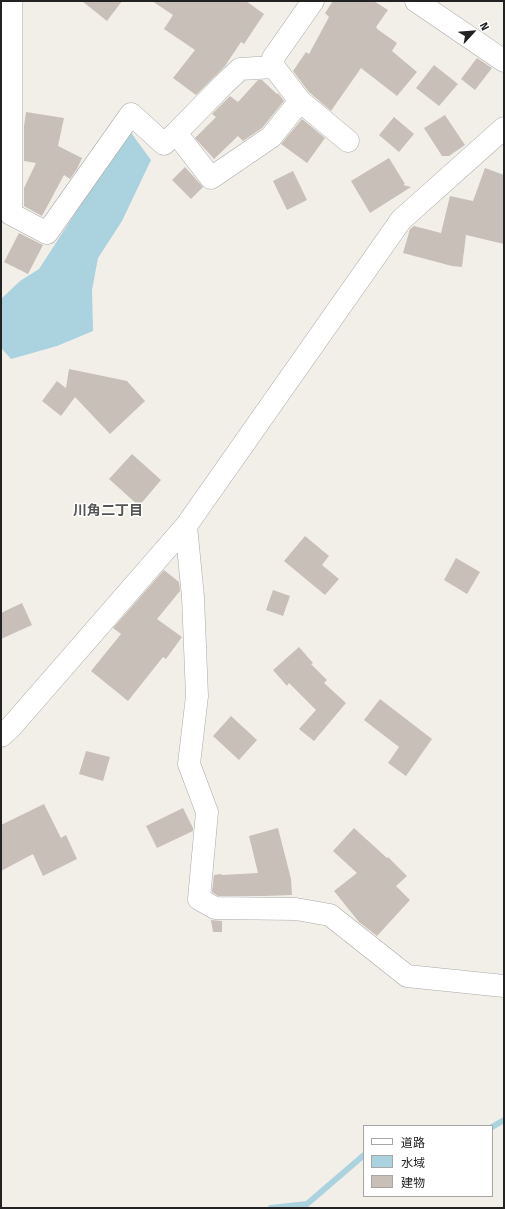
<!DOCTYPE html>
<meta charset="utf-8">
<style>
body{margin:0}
#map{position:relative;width:505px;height:1209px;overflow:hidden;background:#f2efe9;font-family:"Fira Sans","Noto Sans JP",sans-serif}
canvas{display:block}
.frame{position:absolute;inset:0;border:2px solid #222;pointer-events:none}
.legend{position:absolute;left:363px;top:1125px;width:130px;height:72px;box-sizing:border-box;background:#fff;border:1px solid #a7a7a7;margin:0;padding:5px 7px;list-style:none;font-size:12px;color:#222}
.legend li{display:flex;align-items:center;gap:8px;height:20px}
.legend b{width:20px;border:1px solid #a7a7a7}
.north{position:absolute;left:453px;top:12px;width:40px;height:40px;-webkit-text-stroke:3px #fff;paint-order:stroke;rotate:64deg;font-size:11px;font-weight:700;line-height:16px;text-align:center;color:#222}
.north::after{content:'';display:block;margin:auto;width:14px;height:18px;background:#222;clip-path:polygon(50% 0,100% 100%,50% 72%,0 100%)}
</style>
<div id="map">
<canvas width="505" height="1209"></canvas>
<div class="frame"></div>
<ul class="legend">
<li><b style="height:5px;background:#fff"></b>道路</li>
<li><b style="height:11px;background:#aad3df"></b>水域</li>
<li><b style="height:11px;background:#c7bfb8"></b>建物</li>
</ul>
<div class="north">N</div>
</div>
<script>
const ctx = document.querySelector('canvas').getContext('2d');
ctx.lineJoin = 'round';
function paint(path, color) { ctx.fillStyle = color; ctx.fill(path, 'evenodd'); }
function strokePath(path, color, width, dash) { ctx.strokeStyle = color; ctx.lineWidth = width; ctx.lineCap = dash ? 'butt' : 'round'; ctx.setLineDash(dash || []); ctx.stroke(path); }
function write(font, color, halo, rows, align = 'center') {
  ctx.font = font + ' "Fira Sans","Noto Sans JP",sans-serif'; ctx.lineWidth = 3; ctx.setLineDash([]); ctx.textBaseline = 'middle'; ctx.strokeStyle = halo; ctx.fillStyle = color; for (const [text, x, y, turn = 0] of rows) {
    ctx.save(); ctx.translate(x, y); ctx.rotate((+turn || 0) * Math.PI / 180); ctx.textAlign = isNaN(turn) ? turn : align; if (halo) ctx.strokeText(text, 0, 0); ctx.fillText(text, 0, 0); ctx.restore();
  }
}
paint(new Path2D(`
 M 129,130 L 151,160 L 122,221 L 98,258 L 92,290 L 93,331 L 57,346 L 11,359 L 1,348 L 1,299 L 20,281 L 39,269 Z`), '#aad3df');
strokePath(new Path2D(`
 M 492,1127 L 504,1120
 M 271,1208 L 307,1204 L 364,1155`), '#aad3df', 6);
paint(new Path2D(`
 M 82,1 L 122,1 L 107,21 Z
 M 152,1 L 246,1 L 264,14 L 244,44 L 241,42 L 225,66 L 196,95 L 173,78 L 195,50 L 164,29 L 173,15 Z
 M 333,1 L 374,1 L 388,10 L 376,27 L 377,28 L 377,29 L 397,43 L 392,51 L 417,72 L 397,96 L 361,68 L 331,111 L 309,92 L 293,71 L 306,52 L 309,54 L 329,17 L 325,13 Z
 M 477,58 L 492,68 L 475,90 L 461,79 Z
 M 434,65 L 458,84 L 439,106 L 416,88 Z
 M 258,80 L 262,80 L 277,94 L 278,93 L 284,101 L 262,128 L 243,141 L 238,136 L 214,159 L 195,138 L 216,117 L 212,114 L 230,96 L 238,102 Z
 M 26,112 L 64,118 L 58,146 L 82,158 L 77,169 L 70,179 L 64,175 L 42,216 L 24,206 L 24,188 L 36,163 L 24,161 L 24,126 Z
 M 445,115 L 465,145 L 449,156 L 442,156 L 424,128 Z
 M 394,117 L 414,134 L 399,152 L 379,135 Z
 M 302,119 L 325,138 L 307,163 L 281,144 Z
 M 389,158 L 405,184 L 403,185 L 411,187 L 370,213 L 351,181 Z
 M 185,167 L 203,187 L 191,199 L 172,180 Z
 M 485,168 L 504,175 L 504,244 L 466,235 L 462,267 L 452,266 L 403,253 L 410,229 L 414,226 L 441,233 L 450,196 L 473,201 Z
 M 293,171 L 307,200 L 287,210 L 273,181 Z
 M 19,233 L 43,245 L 28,274 L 4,262 Z
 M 69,369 L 127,381 L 145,401 L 110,434 L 75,397 L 61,416 L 42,401 L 57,381 L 67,389 L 66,388 Z
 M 132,454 L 161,480 L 139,506 L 109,479 Z
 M 305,536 L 329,556 L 322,565 L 339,579 L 325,595 L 284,561 Z
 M 456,558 L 480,572 L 467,594 L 444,580 Z
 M 164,570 L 179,582 L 180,591 L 157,619 L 182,637 L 166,659 L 163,657 L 128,701 L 91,671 L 121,634 L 113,628 Z
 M 273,590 L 290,596 L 283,616 L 266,610 Z
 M 22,603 L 32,625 L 1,639 L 1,613 Z
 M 299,647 L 313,663 L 311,664 L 327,680 L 324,683 L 346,703 L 314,741 L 299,729 L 316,710 L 289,683 L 287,686 L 273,670 Z
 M 380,699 L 432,739 L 406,776 L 388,763 L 399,747 L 364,720 Z
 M 231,716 L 257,740 L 239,760 L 213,736 Z
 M 86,751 L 110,757 L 103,781 L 79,774 Z
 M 44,804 L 61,838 L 66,835 L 77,859 L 43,876 L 33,854 L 1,871 L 1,825 Z
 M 183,808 L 193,828 L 193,831 L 157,848 L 146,826 Z
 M 278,828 L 291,879 L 292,895 L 264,896 L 218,896 L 212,892 L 214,875 L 221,874 L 222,875 L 258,873 L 249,836 Z
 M 354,828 L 387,858 L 388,857 L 407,876 L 396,886 L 410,900 L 377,936 L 359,922 L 334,891 L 357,873 L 333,851 Z
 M 211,920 L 222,921 L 222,932 L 213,932 Z`), '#c7bfb8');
const minor = new Path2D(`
 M 11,1 L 11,214 L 47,233 L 131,114 L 164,144 L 176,133 L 211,178 L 271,137 L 300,101
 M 313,1 L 273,58 L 274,67 L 300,101 L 348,141
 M 416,1 L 504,61
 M 176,133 L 224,84 L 240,69 L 274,67
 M 186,526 L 193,597 L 197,696 L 189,764 L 207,812 L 199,899 L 215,908 L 296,909 L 330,915 L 407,976 L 504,986
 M 1,736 L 11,727 L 186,526 L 401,220 L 504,128`);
strokePath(minor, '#a9a9a9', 23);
strokePath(minor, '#fff', 22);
write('bold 14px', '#555', '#fff', [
 ["川角二丁目",108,511]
]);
</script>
